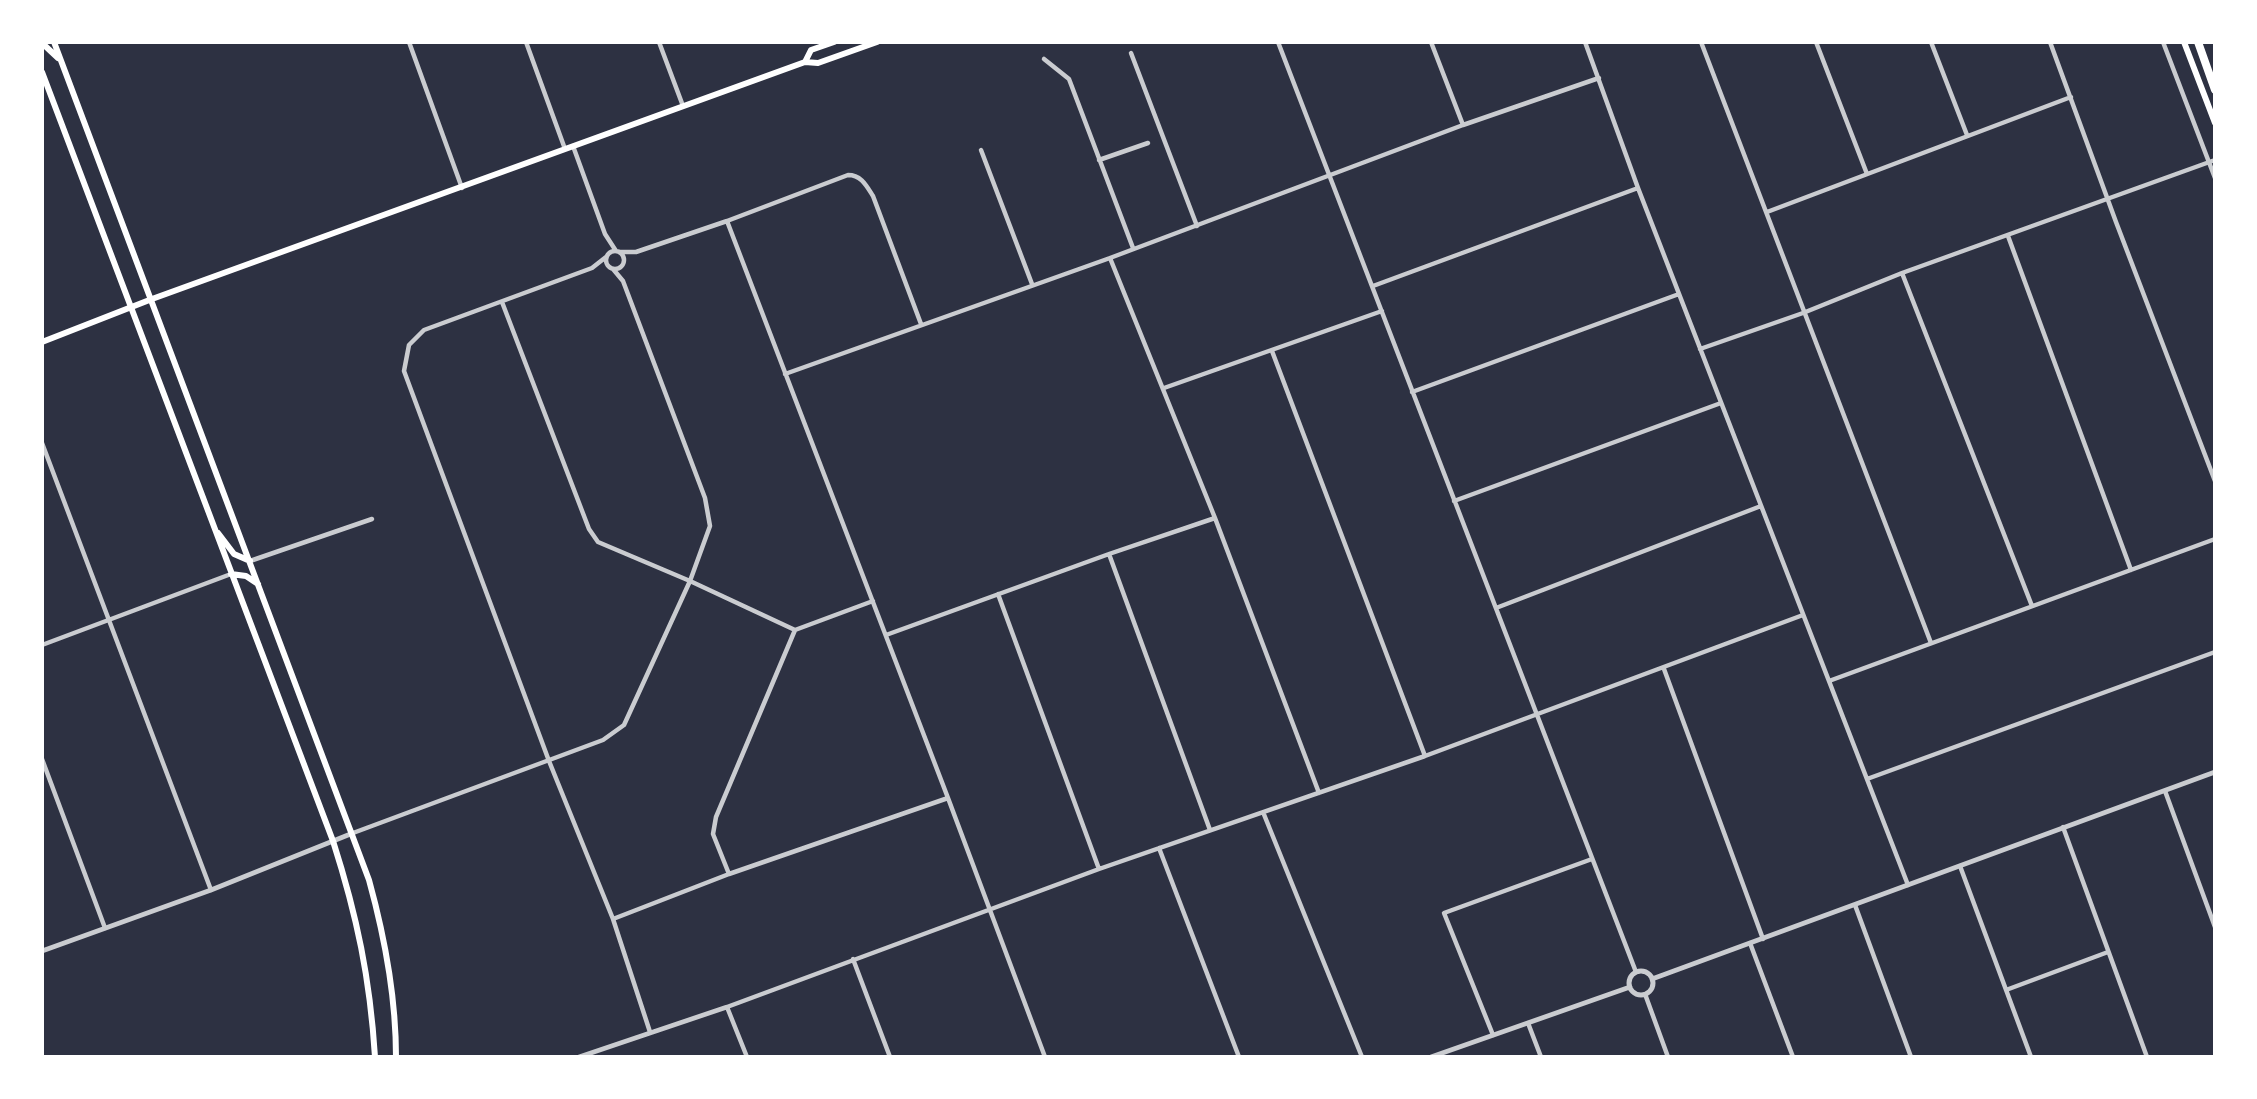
<!DOCTYPE html>
<style>
body{margin:0}
#map{position:relative;width:2257px;height:1099px;overflow:hidden;background:#2d3142;font-family:Cabin,sans-serif}
canvas{display:block}
.frame{position:absolute;inset:0;border:44px solid #fff;pointer-events:none}
</style>
<div id="map">
<canvas width="2257" height="1099"></canvas>
<div class="frame"></div>
</div>
<script>
const ctx = document.querySelector('canvas').getContext('2d');
ctx.lineJoin = 'round';
function strokePath(path, color, width, dash) { ctx.strokeStyle = color; ctx.lineWidth = width; ctx.lineCap = dash ? 'butt' : 'round'; ctx.setLineDash(dash || []); ctx.stroke(path); }
strokePath(new Path2D(`
 M 409,42 L 462,188
 M 526,42 L 565,149
 M 659,42 L 683,106
 M 1278,42 L 1636,972
 M 1431,42 L 1463,125
 M 1585,42 L 1638,188 L 1908,885
 M 1701,42 L 1931,643
 M 1816,42 L 1867,174
 M 1931,42 L 1967,135
 M 2050,42 L 2116,222 L 2215,481
 M 2163,42 L 2215,178
 M 1131,53 L 1197,226
 M 1044,59 L 1069,79 L 1133,248
 M 573,146 L 605,234 L 616,251
 M 981,150 L 1032,284
 M 1099,160 L 1148,143
 M 1767,212 L 2071,97
 M 727,221 L 948,798 L 1045,1057
 M 2008,236 L 2131,570
 M606 260a9 9 0 1 1 18 0a9 9 0 1 1-18 0Z
 M 620,252 L 636,252 L 727,221 L 848,175 C 861,175 866,185 873,196 L 921,324
 M 606,257 L 592,268 L 424,330 L 409,345 L 404,371 L 549,761 L 613,919 L 650,1032
 M 1110,258 L 1215,518 L 1319,793
 M 1902,273 L 2032,606
 M 1373,286 L 1638,188
 M 502,302 L 589,529 L 598,542 L 690,581 L 795,630 L 873,601
 M 1700,349 L 1803,313 L 1902,273 L 2215,160
 M 1272,351 L 1425,756
 M 785,374 L 1110,258 L 1463,125 L 1599,78
 M 1164,388 L 1382,311
 M 1412,392 L 1679,294
 M 42,443 L 211,890
 M 1454,501 L 1721,403
 M 1109,554 L 1210,830
 M 250,561 L 372,519
 M 998,594 L 1099,869
 M 1496,608 L 1761,506
 M 886,635 L 1109,554 L 1215,518
 M 42,645 L 231,574
 M 1664,669 L 1763,939
 M 1829,681 L 2215,539
 M 42,759 L 105,928
 M 1867,779 L 2215,652
 M 2165,791 L 2215,927
 M 1263,812 L 1362,1057
 M 2063,827 L 2147,1057
 M 353,833 L 603,740 L 624,725 L 690,581 L 710,526 L 705,498 L 623,281 L 613,269
 M 1159,848 L 1239,1057
 M 1960,866 L 2031,1057
 M 729,874 L 713,834 L 716,817 L 795,630
 M 1855,905 L 1911,1057
 M 613,919 L 729,874 L 948,798
 M 1750,943 L 1793,1057
 M 853,959 L 890,1057
 M 2006,990 L 2108,952
 M 1645,994 L 1668,1057
 M 727,1007 L 747,1057
 M 1528,1023 L 1541,1057
 M 1493,1035 L 1444,913 L 1592,859
 M 579,1057 L 727,1007 L 1099,869 L 1425,756 L 1803,615`), '#caccd0', 4.5);
strokePath(new Path2D(`
 M 42,951 L 211,890 L 353,833
 M1629 983a12 12 0 1 1 24 0a12 12 0 1 1-24 0Z
 M 1652,979 L 2215,772
 M 1431,1057 L 1630,987`), '#caccd0', 5);
strokePath(new Path2D(`
 M 805,62 L 811,50 L 834,42
 M 42,342 L 152,299 L 805,62 L 818,63 L 877,42`), '#fff', 6);
strokePath(new Path2D(`
 M 54,42 L 369,880 C 385,938 396,996 396,1057
 M 2184,42 L 2215,123
 M 42,43 L 58,58
 M 42,72 L 333,841 C 357,916 370,978 375,1057
 M 218,533 L 234,554 L 250,561
 M 231,574 L 246,576 L 258,584`), '#fff', 6);
strokePath(new Path2D(`
 M 2198,42 L 2215,90`), '#fff', 8);
</script>
